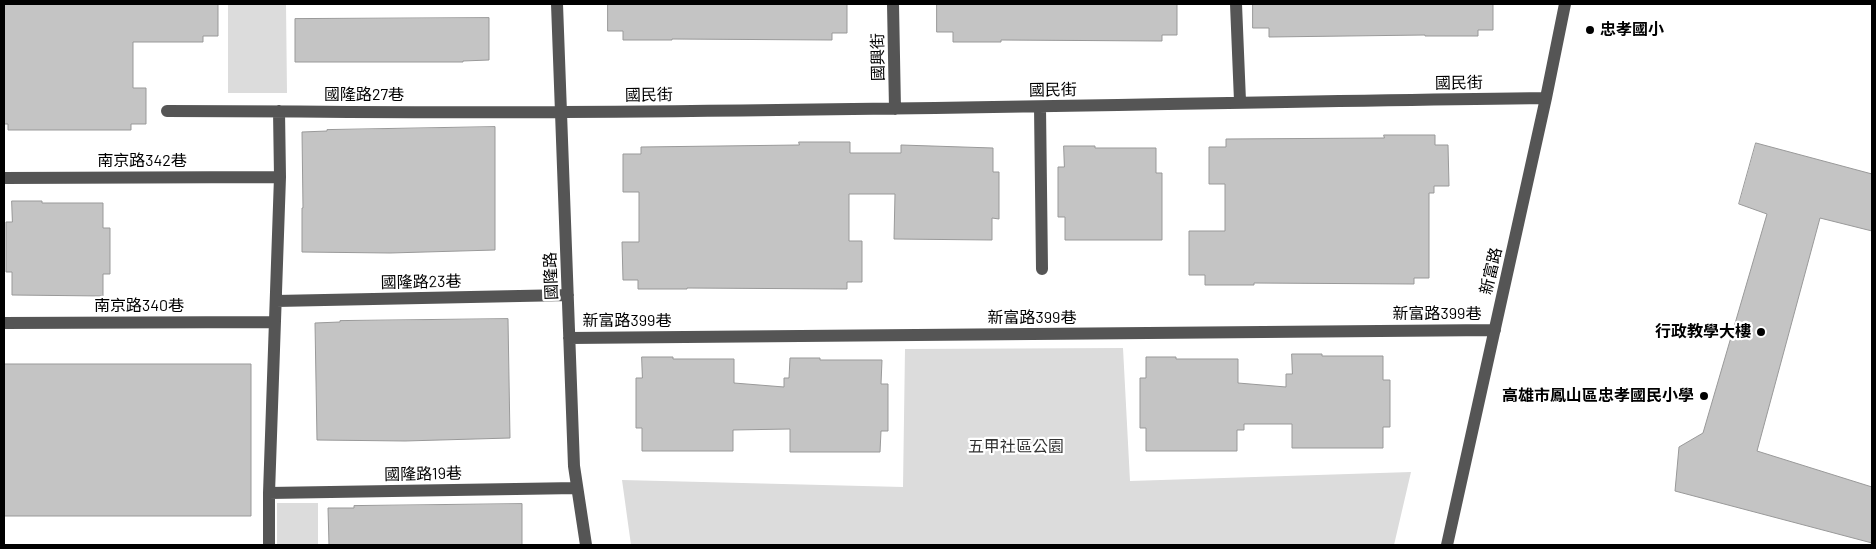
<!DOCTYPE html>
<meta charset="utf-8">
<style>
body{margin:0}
#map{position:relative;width:1876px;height:549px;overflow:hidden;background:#fff;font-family:Barlow,sans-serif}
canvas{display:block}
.frame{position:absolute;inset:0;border:5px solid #000;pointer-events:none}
</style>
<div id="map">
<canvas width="1876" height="549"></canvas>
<div class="frame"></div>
</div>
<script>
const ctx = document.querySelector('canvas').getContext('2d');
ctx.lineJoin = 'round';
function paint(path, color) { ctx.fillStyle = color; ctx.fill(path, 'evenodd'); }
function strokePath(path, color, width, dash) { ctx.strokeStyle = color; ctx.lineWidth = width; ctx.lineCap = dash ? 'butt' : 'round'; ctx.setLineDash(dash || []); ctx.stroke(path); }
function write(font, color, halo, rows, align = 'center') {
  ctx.font = font + ' Barlow,"Noto Sans TC",sans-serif'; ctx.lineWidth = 4.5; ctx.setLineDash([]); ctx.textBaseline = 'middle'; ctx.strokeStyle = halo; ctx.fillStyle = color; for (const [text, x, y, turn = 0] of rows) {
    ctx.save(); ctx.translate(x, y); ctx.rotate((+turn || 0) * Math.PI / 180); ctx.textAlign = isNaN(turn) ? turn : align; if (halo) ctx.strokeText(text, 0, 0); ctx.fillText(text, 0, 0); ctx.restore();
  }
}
paint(new Path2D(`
 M 228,4 L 286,4 L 287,93 L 228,93 Z
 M 1123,348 L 1130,481 L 1411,472 L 1394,545 L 631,545 L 622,480 L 903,487 L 905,349 Z
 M 277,503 L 318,503 L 318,545 L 277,545 Z`), '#dcdcdc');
const building = new Path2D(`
 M 4,4 L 218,4 L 218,36 L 203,36 L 203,42 L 133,42 L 133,88 L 146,88 L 146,124 L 131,124 L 131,130 L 8,130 L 8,124 L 4,124 Z
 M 608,4 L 847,4 L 847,33 L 832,33 L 832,40 L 672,39 L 672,40 L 623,40 L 623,31 L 608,31 Z
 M 937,4 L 1177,4 L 1177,35 L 1162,35 L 1162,41 L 1001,40 L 1001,42 L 953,42 L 953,32 L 937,32 Z
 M 1253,4 L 1493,4 L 1493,30 L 1478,30 L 1478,36 L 1425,36 L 1425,35 L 1269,37 L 1269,28 L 1253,28 Z
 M 489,18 L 489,60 L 463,61 L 463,62 L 295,62 L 295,19 Z
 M 495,127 L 495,250 L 390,253 L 302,252 L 302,208 L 303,208 L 302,132 L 327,131 L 327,130 Z
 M 1384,135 L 1435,135 L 1435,145 L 1448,145 L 1449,186 L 1434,186 L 1434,193 L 1429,193 L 1429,278 L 1414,278 L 1414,284 L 1254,283 L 1254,285 L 1205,285 L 1205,275 L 1189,275 L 1189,231 L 1225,231 L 1225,184 L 1209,184 L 1209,147 L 1226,147 L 1226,139 L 1384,138 Z
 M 799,142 L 850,142 L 850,153 L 901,153 L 901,145 L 993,148 L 993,172 L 999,172 L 999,219 L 992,218 L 992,240 L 894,239 L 895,194 L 849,194 L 849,241 L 862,241 L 862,282 L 847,282 L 847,289 L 687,288 L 687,289 L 638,289 L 638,280 L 623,280 L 622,242 L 639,242 L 639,192 L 623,192 L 623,154 L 641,154 L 641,147 L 799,145 Z
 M 1756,143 L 1872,174 L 1872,231 L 1820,218 L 1757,451 L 1872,487 L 1872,543 L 1675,491 L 1679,447 L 1703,433 L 1767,214 L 1739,204 Z
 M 1064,146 L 1095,146 L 1095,148 L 1156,148 L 1156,173 L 1162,173 L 1162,240 L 1065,240 L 1065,217 L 1058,217 L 1058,167 L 1064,167 Z
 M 12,201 L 42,201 L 42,203 L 103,203 L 103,228 L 110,228 L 110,274 L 103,274 L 103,296 L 12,295 L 12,272 L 6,272 L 6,222 L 12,222 Z
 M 508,319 L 510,438 L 405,441 L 317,440 L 315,323 L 340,322 L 340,321 Z
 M 1292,354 L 1322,354 L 1322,356 L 1383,356 L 1383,380 L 1390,380 L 1390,427 L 1383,427 L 1383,448 L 1292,448 L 1292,424 L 1244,424 L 1244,430 L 1237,430 L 1237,451 L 1146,451 L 1146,428 L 1140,428 L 1140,378 L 1146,378 L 1146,357 L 1176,357 L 1176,359 L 1238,359 L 1238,383 L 1286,387 L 1286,374 L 1292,374 Z
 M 642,357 L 673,357 L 673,359 L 734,359 L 734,383 L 784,387 L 784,378 L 789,378 L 790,358 L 820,358 L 820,360 L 882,360 L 881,384 L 888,384 L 888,431 L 881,431 L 880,452 L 790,452 L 790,429 L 733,430 L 733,451 L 642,451 L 642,428 L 636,428 L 636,378 L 642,378 Z
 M 4,364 L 251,364 L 251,516 L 4,516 Z
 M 522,504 L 522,545 L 329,545 L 328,508 L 354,508 L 354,506 Z`);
paint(building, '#c4c4c4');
strokePath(building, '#999', 1);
strokePath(new Path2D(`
 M 557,4 L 574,466 L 586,545
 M 893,4 L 895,109
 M 1236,4 L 1240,101
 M 1040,107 L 1042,269
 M 167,111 C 298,111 430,113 562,112 C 890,111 1218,102 1546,98
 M 4,178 L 280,177
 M 276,301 L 568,295
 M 4,323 L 275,322
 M 569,338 L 1495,330
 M 269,493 L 577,488
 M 269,545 L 269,493 L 280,177 L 279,111
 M 1447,545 L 1546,98 L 1565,4`), '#555', 12);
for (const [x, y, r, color] of [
 [1590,30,5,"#000"],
 [1761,332,5,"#000"],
 [1704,396,5,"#000"]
]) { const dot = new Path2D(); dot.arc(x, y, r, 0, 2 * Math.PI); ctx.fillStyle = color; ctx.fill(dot); strokePath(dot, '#fff', 2); }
write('bold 16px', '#000', '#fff', [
 ["忠孝國小",1600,30,"left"],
 ["行政教學大樓",1751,332],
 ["高雄市鳳山區忠孝國民小學",1694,396]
], 'right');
write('16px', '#000', '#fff', [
 ["國興街",878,57,-91],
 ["國民街",1459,83,-1],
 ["國民街",1053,90,-1],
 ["國隆路27巷",364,95],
 ["國民街",649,95,-1],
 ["南京路342巷",142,161],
 ["新富路",1491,271,-77],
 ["國隆路",551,276,-92],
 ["國隆路23巷",421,282,-1],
 ["南京路340巷",139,306],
 ["新富路399巷",1437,314],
 ["新富路399巷",1032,318],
 ["新富路399巷",627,321],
 ["國隆路19巷",423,474,-1]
]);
write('16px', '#333', '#fff', [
 ["五甲社區公園",1016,447]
]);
</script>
